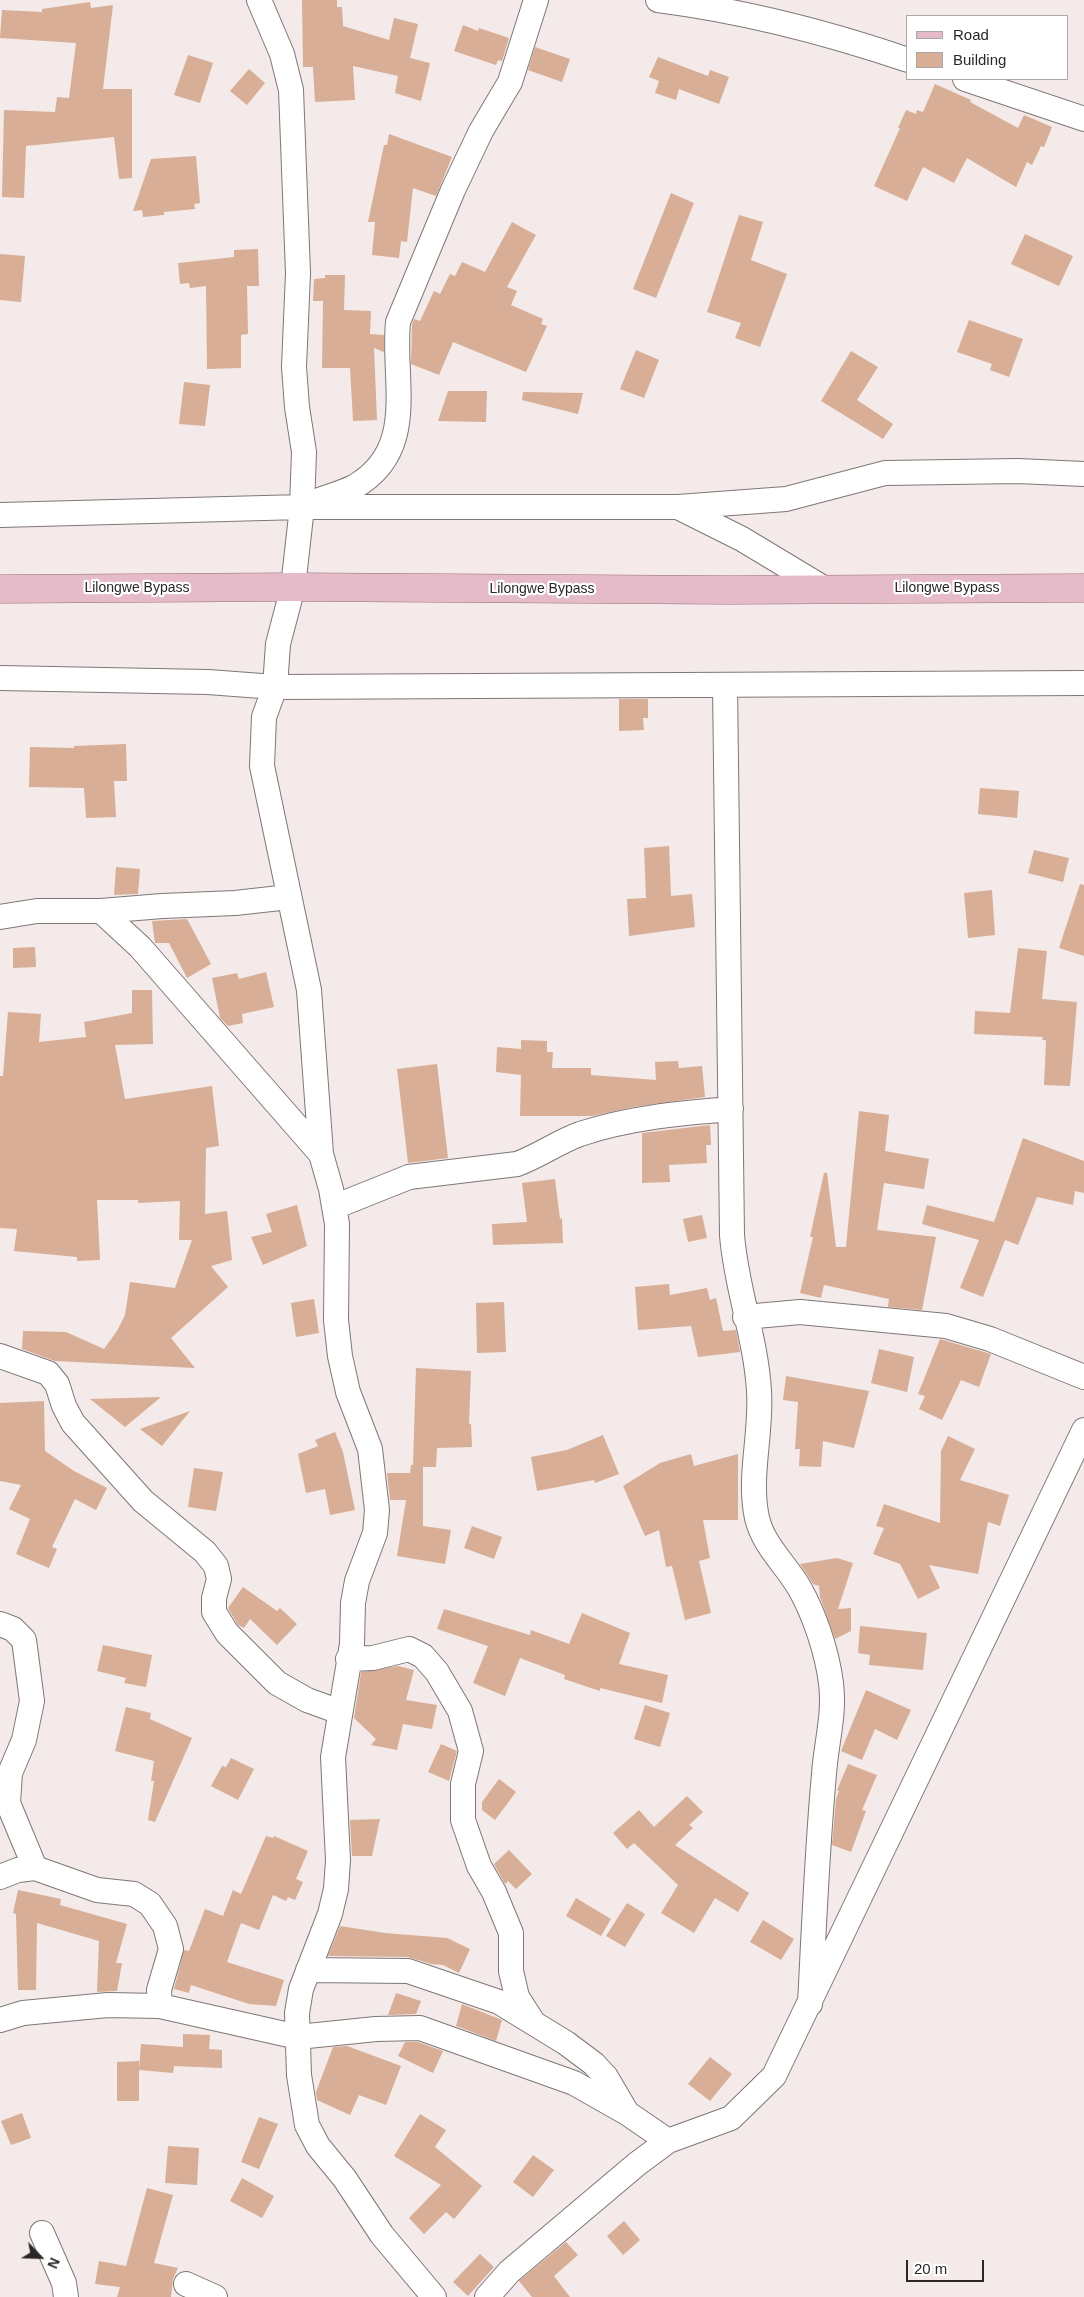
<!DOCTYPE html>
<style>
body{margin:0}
#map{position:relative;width:1084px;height:2297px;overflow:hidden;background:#f3eae9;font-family:Helvetica,sans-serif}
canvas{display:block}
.legend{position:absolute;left:906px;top:15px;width:162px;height:65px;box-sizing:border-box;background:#fff;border:1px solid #aaa9a8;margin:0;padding:6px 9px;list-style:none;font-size:15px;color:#2a2726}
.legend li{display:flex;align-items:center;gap:10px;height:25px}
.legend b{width:25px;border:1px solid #aaa9a8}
.north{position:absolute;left:15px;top:2232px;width:50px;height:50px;-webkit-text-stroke:4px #fff;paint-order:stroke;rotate:114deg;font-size:14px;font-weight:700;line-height:20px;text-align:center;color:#2a2726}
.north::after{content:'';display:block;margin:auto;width:18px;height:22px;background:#2a2726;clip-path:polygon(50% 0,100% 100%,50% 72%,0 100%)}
.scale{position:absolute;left:906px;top:2260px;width:78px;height:22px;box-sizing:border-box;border:2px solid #2a2726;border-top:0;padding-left:6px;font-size:15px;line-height:18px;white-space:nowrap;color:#2a2726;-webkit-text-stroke:4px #fff;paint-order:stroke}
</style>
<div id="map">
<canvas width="1084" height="2297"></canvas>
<ul class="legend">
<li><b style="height:6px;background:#e5bbca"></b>Road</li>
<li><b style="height:14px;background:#d8ae96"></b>Building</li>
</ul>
<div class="north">N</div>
<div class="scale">20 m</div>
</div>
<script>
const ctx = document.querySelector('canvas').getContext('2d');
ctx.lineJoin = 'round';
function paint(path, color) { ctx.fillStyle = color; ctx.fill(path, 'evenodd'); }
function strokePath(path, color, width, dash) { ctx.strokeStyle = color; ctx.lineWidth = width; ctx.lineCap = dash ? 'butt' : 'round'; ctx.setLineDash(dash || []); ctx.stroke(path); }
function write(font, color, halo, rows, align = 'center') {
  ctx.font = font + ' Helvetica,sans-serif'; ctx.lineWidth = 4.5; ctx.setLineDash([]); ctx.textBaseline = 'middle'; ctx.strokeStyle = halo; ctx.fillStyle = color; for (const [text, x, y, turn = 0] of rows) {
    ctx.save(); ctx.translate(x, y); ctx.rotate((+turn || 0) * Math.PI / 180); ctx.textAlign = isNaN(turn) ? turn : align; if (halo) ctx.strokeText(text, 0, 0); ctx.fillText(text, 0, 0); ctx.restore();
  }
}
paint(new Path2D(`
 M 302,0 L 337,0 L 337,7 L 342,7 L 343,26 L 389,40 L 394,18 L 418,24 L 410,58 L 430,63 L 421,101 L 395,93 L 398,76 L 353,66 L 355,100 L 315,102 L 313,67 L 303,67 Z
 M 90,2 L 91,8 L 113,5 L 103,89 L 132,89 L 132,178 L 119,179 L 114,137 L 26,146 L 24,198 L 2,197 L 4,110 L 55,112 L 57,97 L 69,98 L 76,43 L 0,38 L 2,10 L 42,12 L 42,9 Z
 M 463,25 L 478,31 L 479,28 L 509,38 L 502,61 L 498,60 L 496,65 L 454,51 Z
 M 535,47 L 570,59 L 562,82 L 528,70 Z
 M 188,55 L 213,63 L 200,103 L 174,95 Z
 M 658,57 L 708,76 L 710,70 L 729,77 L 719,104 L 679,89 L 676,100 L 655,93 L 659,81 L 649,77 Z
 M 249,69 L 265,83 L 247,105 L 230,91 Z
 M 935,84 L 971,100 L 970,102 L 1018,128 L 1024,115 L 1052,127 L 1044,147 L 1041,146 L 1032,165 L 1027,162 L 1016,187 L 967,158 L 954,183 L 923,167 L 907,201 L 874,186 L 900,128 L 898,128 L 906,110 L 916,114 L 917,110 L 923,112 Z
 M 389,134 L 452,157 L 436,196 L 413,188 L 407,242 L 401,241 L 399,258 L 372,255 L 375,222 L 368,222 L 384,145 L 387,145 Z
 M 196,156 L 200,203 L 194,204 L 195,209 L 164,212 L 164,215 L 143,217 L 142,210 L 133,211 L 151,159 Z
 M 671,193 L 694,203 L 656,298 L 633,289 Z
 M 739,215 L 763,222 L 751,260 L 787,274 L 760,347 L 735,338 L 741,323 L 707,312 Z
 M 512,222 L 536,235 L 507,287 L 517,291 L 511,305 L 543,319 L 541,324 L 547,326 L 526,372 L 453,342 L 439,375 L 411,364 L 412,325 L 414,319 L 420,321 L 434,291 L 440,294 L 450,274 L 455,276 L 462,262 L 485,272 Z
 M 1025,234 L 1073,256 L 1059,286 L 1011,264 Z
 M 258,249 L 259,286 L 247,286 L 248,334 L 241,335 L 241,368 L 207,369 L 206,286 L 190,288 L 189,283 L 180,284 L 178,263 L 234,257 L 234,250 Z
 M 0,254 L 25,256 L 21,302 L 0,300 Z
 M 325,275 L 345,275 L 344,310 L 371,311 L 370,334 L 384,335 L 384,352 L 374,348 L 377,420 L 353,421 L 350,368 L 322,368 L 323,301 L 313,301 L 314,279 L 325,278 Z
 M 969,320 L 1023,339 L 1009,377 L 990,370 L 992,364 L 957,352 Z
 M 636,350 L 659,360 L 644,398 L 620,389 Z
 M 851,351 L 878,367 L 857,400 L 893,424 L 883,439 L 821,401 Z
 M 184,382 L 210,385 L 205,426 L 179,424 Z
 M 448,391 L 487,391 L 486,422 L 438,421 Z
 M 523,392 L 583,393 L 578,414 L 522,400 Z
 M 619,699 L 648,699 L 648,718 L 643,718 L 644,730 L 619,731 Z
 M 126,744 L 127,781 L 114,781 L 116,817 L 86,818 L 84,788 L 29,787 L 30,747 L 74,748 L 74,746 Z
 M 980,788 L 1019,791 L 1017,818 L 978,814 Z
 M 669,846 L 671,896 L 692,894 L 695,927 L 629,936 L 627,899 L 646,898 L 644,848 Z
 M 1034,850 L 1069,858 L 1063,882 L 1028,873 Z
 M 116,867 L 140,869 L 138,894 L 114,895 Z
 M 1080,884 L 1084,885 L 1084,956 L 1059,948 Z
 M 992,890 L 995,935 L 968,938 L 964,893 Z
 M 187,919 L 211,964 L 187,978 L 169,943 L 155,943 L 152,921 Z
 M 35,947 L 36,967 L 13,968 L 13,948 Z
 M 1018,948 L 1047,951 L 1042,999 L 1077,1002 L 1070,1086 L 1044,1085 L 1046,1040 L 1042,1040 L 1043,1037 L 974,1034 L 975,1011 L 1010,1013 Z
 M 266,972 L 274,1007 L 242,1014 L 243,1023 L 228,1026 L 220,1018 L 212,978 L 237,973 L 239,979 Z
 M 132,990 L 152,990 L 153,1044 L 115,1045 L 125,1099 L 212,1086 L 219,1146 L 206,1148 L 205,1214 L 227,1211 L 232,1260 L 211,1266 L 228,1287 L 171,1338 L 195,1368 L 55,1361 L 22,1349 L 23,1331 L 66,1332 L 104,1349 L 117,1331 L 125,1315 L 130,1282 L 175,1288 L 192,1240 L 179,1240 L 180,1201 L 138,1203 L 138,1200 L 97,1200 L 100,1260 L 77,1261 L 77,1257 L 14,1251 L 17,1229 L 0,1228 L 0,1076 L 3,1076 L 8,1012 L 41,1014 L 39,1042 L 86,1037 L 84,1022 L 132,1013 Z
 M 521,1040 L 547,1041 L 547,1052 L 553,1052 L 552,1068 L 591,1068 L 591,1075 L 656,1080 L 655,1062 L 678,1061 L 679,1068 L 702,1066 L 705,1097 L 633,1107 L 592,1116 L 520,1116 L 521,1075 L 496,1072 L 497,1047 L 521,1049 Z
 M 437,1064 L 448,1158 L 408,1163 L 397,1069 Z
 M 859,1111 L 889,1115 L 885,1151 L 929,1159 L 924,1189 L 884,1183 L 877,1230 L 936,1237 L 922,1310 L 888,1307 L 889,1299 L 824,1285 L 821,1298 L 800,1293 L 813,1237 L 810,1237 L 824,1173 L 827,1173 L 836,1247 L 846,1247 Z
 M 710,1125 L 711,1145 L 706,1145 L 707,1163 L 669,1165 L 670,1182 L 642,1183 L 642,1133 Z
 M 1023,1138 L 1084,1161 L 1084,1193 L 1075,1191 L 1073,1205 L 1037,1197 L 1018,1245 L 1005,1240 L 983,1297 L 960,1288 L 979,1240 L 922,1224 L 927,1205 L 994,1222 Z
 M 555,1179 L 560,1219 L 562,1218 L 563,1243 L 493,1245 L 492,1224 L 527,1222 L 522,1183 Z
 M 297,1205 L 307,1246 L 263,1265 L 251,1237 L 272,1232 L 266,1214 Z
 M 702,1215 L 707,1238 L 688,1242 L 683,1219 Z
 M 669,1284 L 670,1295 L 707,1288 L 710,1300 L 716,1298 L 723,1331 L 736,1330 L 740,1352 L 698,1357 L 691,1326 L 638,1330 L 635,1287 Z
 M 314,1299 L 319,1333 L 296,1337 L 291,1303 Z
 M 504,1302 L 506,1352 L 477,1353 L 476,1303 Z
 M 940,1339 L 991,1354 L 979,1387 L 961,1380 L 942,1420 L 919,1409 L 925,1396 L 918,1394 Z
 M 879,1349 L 914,1357 L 907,1392 L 871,1383 Z
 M 416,1368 L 471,1371 L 469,1424 L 471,1424 L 472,1447 L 437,1448 L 436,1467 L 423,1467 L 423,1526 L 451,1530 L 445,1564 L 397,1556 L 406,1500 L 390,1500 L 387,1473 L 410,1473 L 411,1465 L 413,1465 Z
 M 786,1376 L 869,1391 L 854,1448 L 823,1441 L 821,1467 L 799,1466 L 800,1449 L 795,1449 L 798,1402 L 783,1400 Z
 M 161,1397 L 125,1427 L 90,1399 Z
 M 44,1401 L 45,1451 L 74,1471 L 107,1488 L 96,1510 L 75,1499 L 52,1547 L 57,1549 L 49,1568 L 16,1554 L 30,1519 L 9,1509 L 21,1485 L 0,1481 L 0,1403 Z
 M 190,1411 L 162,1446 L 140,1429 Z
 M 335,1432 L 343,1452 L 355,1510 L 330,1515 L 325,1489 L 306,1493 L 298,1454 L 318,1446 L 315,1440 Z
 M 603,1435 L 619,1474 L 595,1483 L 594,1480 L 537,1491 L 531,1457 L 567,1450 Z
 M 948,1436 L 975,1449 L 960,1480 L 1009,1495 L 1000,1526 L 988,1522 L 978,1574 L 929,1565 L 940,1588 L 918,1599 L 900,1564 L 873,1554 L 884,1528 L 876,1526 L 884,1504 L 940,1523 L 941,1451 Z
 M 691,1454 L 694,1466 L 738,1454 L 738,1520 L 703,1520 L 710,1558 L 699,1561 L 711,1613 L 685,1620 L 672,1566 L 666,1567 L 659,1530 L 645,1536 L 623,1486 L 660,1463 Z
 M 194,1468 L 223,1472 L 216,1511 L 188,1507 Z
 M 472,1526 L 502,1537 L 494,1559 L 464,1548 Z
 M 837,1558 L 853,1563 L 838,1609 L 851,1608 L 851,1631 L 835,1639 L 820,1597 L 819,1586 L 813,1584 L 800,1564 Z
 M 243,1587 L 277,1611 L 280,1608 L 297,1624 L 277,1645 L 250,1619 L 244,1628 L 238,1625 L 228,1608 Z
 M 444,1609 L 530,1635 L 531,1630 L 569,1644 L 582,1613 L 630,1633 L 619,1664 L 668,1675 L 662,1703 L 600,1688 L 600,1691 L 564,1679 L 565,1675 L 520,1658 L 505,1696 L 473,1683 L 488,1646 L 437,1629 Z
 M 860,1626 L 927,1633 L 923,1670 L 869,1665 L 870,1655 L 858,1653 Z
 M 103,1645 L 152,1655 L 146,1687 L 124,1683 L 126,1678 L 97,1671 Z
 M 398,1666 L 414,1670 L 406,1700 L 437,1705 L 432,1729 L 403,1724 L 397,1750 L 371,1745 L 376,1739 L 354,1718 L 361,1672 Z
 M 866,1690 L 911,1710 L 897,1740 L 875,1729 L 862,1760 L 841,1751 Z
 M 645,1705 L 670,1713 L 660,1747 L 634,1739 Z
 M 126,1707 L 151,1713 L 150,1719 L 192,1738 L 155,1822 L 148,1820 L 154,1781 L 151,1781 L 154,1761 L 115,1751 Z
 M 441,1744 L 457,1751 L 449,1781 L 428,1772 Z
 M 231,1758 L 254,1769 L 238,1800 L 211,1786 L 222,1766 L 226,1767 Z
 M 848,1764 L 877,1775 L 862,1810 L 866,1811 L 851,1852 L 832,1845 L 836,1799 L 839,1791 L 837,1790 Z
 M 499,1779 L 516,1792 L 495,1820 L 482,1810 L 482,1802 Z
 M 687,1796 L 703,1812 L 689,1825 L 693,1828 L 675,1845 L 749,1893 L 738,1912 L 715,1898 L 694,1933 L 661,1913 L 678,1885 L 634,1843 L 627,1849 L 613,1833 L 639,1810 L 654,1827 Z
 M 380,1819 L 372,1856 L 352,1856 L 350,1820 Z
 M 266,1836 L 273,1838 L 274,1836 L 308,1851 L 296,1879 L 303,1882 L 295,1900 L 288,1897 L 286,1901 L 273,1895 L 259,1930 L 241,1923 L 227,1962 L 284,1980 L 276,2006 L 249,2004 L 191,1985 L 189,1993 L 174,1989 L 184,1950 L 189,1951 L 205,1909 L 223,1916 L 233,1890 L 241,1894 Z
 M 509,1850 L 532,1874 L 516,1889 L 508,1881 L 505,1884 L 494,1864 Z
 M 18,1890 L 61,1899 L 60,1905 L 127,1924 L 116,1963 L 122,1963 L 117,1991 L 97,1992 L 99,1941 L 37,1923 L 36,1990 L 18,1990 L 16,1914 L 13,1913 Z
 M 576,1898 L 611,1919 L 601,1936 L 566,1916 Z
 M 627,1903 L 645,1914 L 625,1947 L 606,1936 Z
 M 763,1920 L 794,1939 L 781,1960 L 750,1942 Z
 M 340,1926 L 385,1933 L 447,1938 L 470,1949 L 459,1973 L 443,1965 L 431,1964 L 408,1957 L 328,1956 Z
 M 396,1993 L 421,2001 L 416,2014 L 388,2015 Z
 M 462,2004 L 502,2020 L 496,2041 L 456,2026 Z
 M 183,2034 L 210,2035 L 209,2049 L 222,2050 L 222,2068 L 174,2066 L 173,2073 L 139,2070 L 139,2101 L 117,2101 L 117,2062 L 139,2061 L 139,2069 L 141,2044 L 183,2047 Z
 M 405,2042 L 418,2042 L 443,2051 L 433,2073 L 398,2056 Z
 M 347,2046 L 401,2066 L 386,2105 L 359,2095 L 350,2115 L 317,2100 L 316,2092 L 333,2047 Z
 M 710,2057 L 732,2074 L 710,2101 L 688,2084 Z
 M 22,2113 L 31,2138 L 11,2145 L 1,2121 Z
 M 420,2114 L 446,2130 L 435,2147 L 482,2186 L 454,2219 L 446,2212 L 424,2234 L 409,2218 L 441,2185 L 394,2156 Z
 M 259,2117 L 278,2124 L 259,2169 L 241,2162 Z
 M 168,2146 L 199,2148 L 197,2185 L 165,2183 Z
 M 533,2155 L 554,2170 L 533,2197 L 513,2182 Z
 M 242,2178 L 274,2196 L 262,2218 L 230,2201 Z
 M 147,2188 L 173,2195 L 154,2263 L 178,2268 L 173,2279 L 171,2297 L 117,2297 L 120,2287 L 95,2284 L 99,2261 L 126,2266 Z
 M 624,2221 L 640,2240 L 623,2255 L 607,2236 Z
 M 566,2242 L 578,2255 L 554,2276 L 570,2297 L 532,2297 L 519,2281 Z
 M 480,2254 L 494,2267 L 468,2296 L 453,2282 Z`), '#d8ae96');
const minor = new Path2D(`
 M 259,0 L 282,54 L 291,90 L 298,273 L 294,367 L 297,407 L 304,452 L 302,507 L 293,587 L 278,644 L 275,687 L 264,717 L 262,766 L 309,990 L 321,1154 L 331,1189 L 337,1224 L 336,1320 L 340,1356 L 348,1392 L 370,1449 L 377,1510 L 375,1533 L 357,1581 L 353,1603 L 352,1644 L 333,1757 L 338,1860 L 336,1889 L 330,1914 L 301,1989 L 297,2013 L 299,2075 L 307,2125 L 318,2146 L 345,2179 L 382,2235 L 434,2297
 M 658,0 C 744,11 826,32 908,60
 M 965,79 L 1084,119
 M 314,502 C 327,497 342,493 354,487 C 419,450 392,381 398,322 L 453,190 L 481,131 L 510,82 L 536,0
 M 680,508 L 742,539 L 825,589
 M 0,515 L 302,507 L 678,507 L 786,499 L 885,473 L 1018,471 L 1084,474
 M 0,678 L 208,682 L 275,687 L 1084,683
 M 725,685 L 732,1235 C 736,1288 756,1338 759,1391 C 762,1433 748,1477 757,1518 C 764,1547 786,1564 800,1589 C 815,1616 827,1652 831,1683 C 835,1715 826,1743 824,1774 C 817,1850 814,1927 810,2004
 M 101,911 L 140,947 L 321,1154
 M 0,917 L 37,911 L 101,911 L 162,906 L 235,903 L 289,897
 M 334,1207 L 409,1177 L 517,1164 C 539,1156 558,1142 580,1134 C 628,1118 680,1113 731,1109
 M 745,1317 L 800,1312 L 946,1326 L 990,1339 L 1084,1377
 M 0,1356 L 48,1373 L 57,1384 L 64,1406 L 73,1423 L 143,1501 L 205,1552 L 216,1566 L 219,1579 L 214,1598 L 214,1612 L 227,1633 L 277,1683 L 307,1700 L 340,1712
 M 0,1624 L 13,1629 L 24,1640 L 32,1701 L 24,1740 L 10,1773 L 8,1803 L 35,1868
 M 348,1659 L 373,1658 L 409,1649 L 423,1656 L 437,1672 L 460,1711 L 471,1751 L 463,1784 L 463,1820 L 479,1866 L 494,1892 L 511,1933 L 511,1971 L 517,1997 L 533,2022
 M 0,1877 L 18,1870 L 35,1868 L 97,1890 L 134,1894 L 150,1904 L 165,1926 L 171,1949 L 159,1990 L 160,2006
 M 308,1970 L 408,1971 L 499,2002 L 566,2043 L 594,2064 L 606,2077 L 626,2111
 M 0,2020 L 23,2013 L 108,2005 L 160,2006 L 298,2037 L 376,2029 L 420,2028 L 574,2083 L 627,2113 L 668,2141
 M 42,2233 L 64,2283 L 66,2297
 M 186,2284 L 215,2297
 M 487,2297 L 509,2272 L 637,2164 L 668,2141 L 731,2118 L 774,2076 L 1084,1430`);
const primary = new Path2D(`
 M 0,589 L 293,587 L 728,590 L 1084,588`);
strokePath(minor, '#7f7776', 26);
strokePath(primary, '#986a7a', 29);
strokePath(minor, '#fff', 24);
strokePath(primary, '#e5bbca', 28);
write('14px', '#2a2726', '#fff', [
 ["Lilongwe Bypass",137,588],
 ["Lilongwe Bypass",947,588],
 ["Lilongwe Bypass",542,589]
]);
</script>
